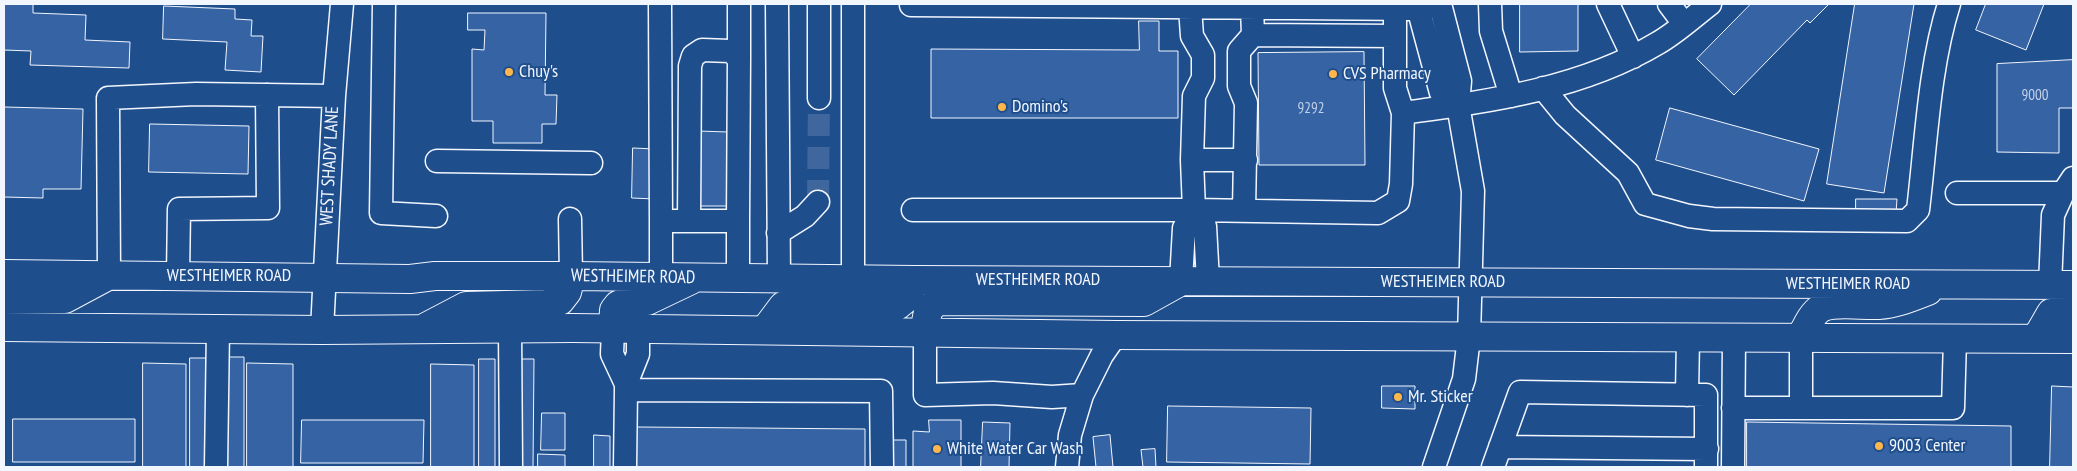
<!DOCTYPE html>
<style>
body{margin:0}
#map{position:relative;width:2077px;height:471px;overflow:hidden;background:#1f4e8c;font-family:"PT Sans Narrow",sans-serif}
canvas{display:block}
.frame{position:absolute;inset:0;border:5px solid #f2f6ff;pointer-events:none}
</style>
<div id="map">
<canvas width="2077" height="471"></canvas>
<div class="frame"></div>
</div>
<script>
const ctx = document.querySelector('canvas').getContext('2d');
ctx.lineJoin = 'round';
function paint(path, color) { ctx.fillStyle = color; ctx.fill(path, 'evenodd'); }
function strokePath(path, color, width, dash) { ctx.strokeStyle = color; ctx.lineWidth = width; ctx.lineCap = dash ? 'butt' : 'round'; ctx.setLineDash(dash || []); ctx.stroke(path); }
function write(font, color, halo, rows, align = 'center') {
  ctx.font = font + ' "PT Sans Narrow",sans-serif'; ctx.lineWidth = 4; ctx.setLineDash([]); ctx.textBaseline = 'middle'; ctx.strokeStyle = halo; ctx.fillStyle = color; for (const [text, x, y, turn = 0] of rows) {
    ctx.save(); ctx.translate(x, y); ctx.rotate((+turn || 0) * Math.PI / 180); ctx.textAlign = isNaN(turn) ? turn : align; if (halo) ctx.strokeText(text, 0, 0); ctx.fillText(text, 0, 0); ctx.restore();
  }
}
const building = new Path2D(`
 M 4,4 L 33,4 L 33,13 L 86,15 L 85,40 L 130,42 L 129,68 L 30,65 L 31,51 L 4,50 Z
 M 1520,4 L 1578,4 L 1578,51 L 1520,52 Z
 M 1751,4 L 1829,4 L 1810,23 L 1807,20 L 1734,95 L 1697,59 Z
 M 1855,4 L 1914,4 L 1884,193 L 1827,184 Z
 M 1986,4 L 2044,4 L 2026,50 L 1976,30 Z
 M 164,6 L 235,9 L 235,19 L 252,20 L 251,36 L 263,36 L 261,72 L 225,70 L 227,42 L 163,39 Z
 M 468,13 L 546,13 L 545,95 L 557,95 L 556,124 L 542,124 L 542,143 L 493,143 L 493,121 L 472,121 L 472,49 L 484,50 L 485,30 L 468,30 Z
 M 1139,21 L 1159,21 L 1159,51 L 1178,51 L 1178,118 L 931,118 L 931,49 L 1139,50 Z
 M 1364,52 L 1365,165 L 1259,165 L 1258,53 Z
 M 2073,60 L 2073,108 L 2059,108 L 2059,153 L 1997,152 L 1997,64 Z
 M 4,107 L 83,109 L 81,189 L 43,189 L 43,198 L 4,197 Z
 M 1670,108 L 1819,149 L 1804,201 L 1656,160 Z
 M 150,124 L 249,126 L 248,174 L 149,172 Z
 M 698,131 L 728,132 L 727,206 L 696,206 Z
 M 633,148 L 655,149 L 654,199 L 632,198 Z
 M 1856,199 L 1897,199 L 1896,213 L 1856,212 Z
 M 228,357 L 244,357 L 244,467 L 228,467 Z
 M 190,358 L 206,358 L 206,467 L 190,467 Z
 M 479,359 L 495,359 L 495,467 L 479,467 Z
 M 519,359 L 534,359 L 533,467 L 518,467 Z
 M 143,363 L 186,364 L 186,467 L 143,467 Z
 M 247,363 L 293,364 L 293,467 L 247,467 Z
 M 431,364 L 474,365 L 474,467 L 431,467 Z
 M 1382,386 L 1415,386 L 1415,409 L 1382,408 Z
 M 2052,386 L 2073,387 L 2073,467 L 2050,467 Z
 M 1168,406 L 1311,408 L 1310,464 L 1167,462 Z
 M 542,413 L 565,413 L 565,450 L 541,450 Z
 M 13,419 L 135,419 L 135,462 L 13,462 Z
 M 302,420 L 424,420 L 423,463 L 301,463 Z
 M 929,420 L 961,420 L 961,467 L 913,467 L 913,431 L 929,432 Z
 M 983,422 L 1010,423 L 1009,467 L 981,467 Z
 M 1747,422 L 2011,426 L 2011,467 L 1747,467 Z
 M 636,427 L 865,429 L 865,467 L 636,467 Z
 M 594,435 L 610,436 L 610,467 L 594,467 Z
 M 1110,435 L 1113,467 L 1096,467 L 1093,437 Z
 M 891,440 L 906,440 L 906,467 L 891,467 Z
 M 1155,449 L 1156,467 L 1143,467 L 1141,450 Z
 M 538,454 L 565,455 L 565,467 L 538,467 Z`);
paint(building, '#3563a3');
strokePath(building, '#f2f6ff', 1);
strokePath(new Path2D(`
 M 818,202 L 819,98`), '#3f679d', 22, [22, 11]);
const minor = new Path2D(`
 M 384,4 L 381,213 L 436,216
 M 660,4 L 661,221
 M 739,4 L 739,58
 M 777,4 L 779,279
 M 819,4 L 819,98
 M 1417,4 L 1441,93 L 1458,105
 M 1490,4 L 1491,31 L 1511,96
 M 1608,4 L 1633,57
 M 1669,4 L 1684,24
 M 911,5 L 1419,9 L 1439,4
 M 1253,35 L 1395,36
 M 1543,88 L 1565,115 L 1628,173 L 1645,204 L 1689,216 L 1713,219 L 1907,221 L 1918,210 C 1926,144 1929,67 1949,4
 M 1403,113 C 1490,101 1581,89 1658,43 C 1677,32 1693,17 1710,4
 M 1192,160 L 1246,160
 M 437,161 L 591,163
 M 1957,193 L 2063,193
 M 913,210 L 1194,210 L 1378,213 L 1398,201 L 1401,184 L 1403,113 L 1395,88 L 1395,8
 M 1194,210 L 1205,226 L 1208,281
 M 1244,210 L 1246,103 L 1239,86 L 1239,51 L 1253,35 L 1252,7
 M 570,219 L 571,276
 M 689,221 L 690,66 L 693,56 L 702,50 L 730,51 L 739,58 L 738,221
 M 778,233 L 805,216 L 818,202
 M 109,275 L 108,98 L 196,94 L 334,96
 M 178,276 L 179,209 L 268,208 L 267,95
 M 661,277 L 661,221 L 738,221 L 738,279
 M 853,280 L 853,4
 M 1181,281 L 1184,228 L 1194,210 L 1192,160 L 1194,96 L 1203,78 L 1203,55 L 1192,36 L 1190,7
 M 2050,285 L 2053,215 L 2063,193 L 2073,178
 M 510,328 L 511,467
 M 613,329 L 612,354 L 626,384 L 626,390 L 881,391 L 882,467
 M 322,330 L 334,96 L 342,4
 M 925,332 L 925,395 L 993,393 L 1052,397 L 1082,395 L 1102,355 L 1116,335
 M 1801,337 L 1801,408
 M 626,384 L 638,354 L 638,329
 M 1687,395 L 1688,338
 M 1733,408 L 1953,408 L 1955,339
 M 1500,447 L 1707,449
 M 216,467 L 218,329
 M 625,467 L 626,390
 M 1067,467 L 1070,435 L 1082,395
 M 1434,467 L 1464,379 L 1469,337 L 1473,191 L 1458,105 L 1460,81 L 1440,4
 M 1493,467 L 1520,392 L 1706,395 L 1706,467
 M 1733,467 L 1734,338`);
const major = new Path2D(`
 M 4,274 L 410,279 L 435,276 L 571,276 L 914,280 L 2073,285
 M 4,299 L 65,299 L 108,276
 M 4,327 L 322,330 L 573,328 L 1116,335 L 2073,339
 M 426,327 L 466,306 L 546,304 L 560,301 L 567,292 L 571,276
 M 613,329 L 614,310 L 618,305 L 627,301 L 647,301 L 691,280
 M 765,330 L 783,306 L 897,306 L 908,297 L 914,280
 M 925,332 C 927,318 925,306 941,301 L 1144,302 L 1180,282
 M 1801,337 C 1806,328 1811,314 1821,308 C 1834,301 1863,306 1879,305 C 1896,304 1912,297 1928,291
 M 2036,339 L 2051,313 L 2073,312`);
strokePath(minor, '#f2f6ff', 25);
strokePath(major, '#f2f6ff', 30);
strokePath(minor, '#1f4e8c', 22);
strokePath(major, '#1f4e8c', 28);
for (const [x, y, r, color] of [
 [509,72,5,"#ffb74d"],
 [1333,74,5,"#ffb74d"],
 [1002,107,5,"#ffb74d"],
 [1398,397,5,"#ffb74d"],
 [1879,446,5,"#ffb74d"],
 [937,449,5,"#ffb74d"]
]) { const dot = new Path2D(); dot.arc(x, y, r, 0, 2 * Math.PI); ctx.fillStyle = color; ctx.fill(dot); strokePath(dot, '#1f4e8c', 2); }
write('15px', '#c3d1e8', null, [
 ["9000",2035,96],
 ["9292",1311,109]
]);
write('18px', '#f2f6ff', '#1f4e8c', [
 ["Chuy's",519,72],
 ["CVS Pharmacy",1343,74],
 ["Domino's",1012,107],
 ["Mr. Sticker",1408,397],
 ["9003 Center",1889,446],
 ["White Water Car Wash",947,449]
], 'left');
write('18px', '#f2f6ff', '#1f4e8c', [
 ["WEST SHADY LANE",330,166,-87],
 ["WESTHEIMER ROAD",229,276],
 ["WESTHEIMER ROAD",633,277,1],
 ["WESTHEIMER ROAD",1038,280],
 ["WESTHEIMER ROAD",1443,282],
 ["WESTHEIMER ROAD",1848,284]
]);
</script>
